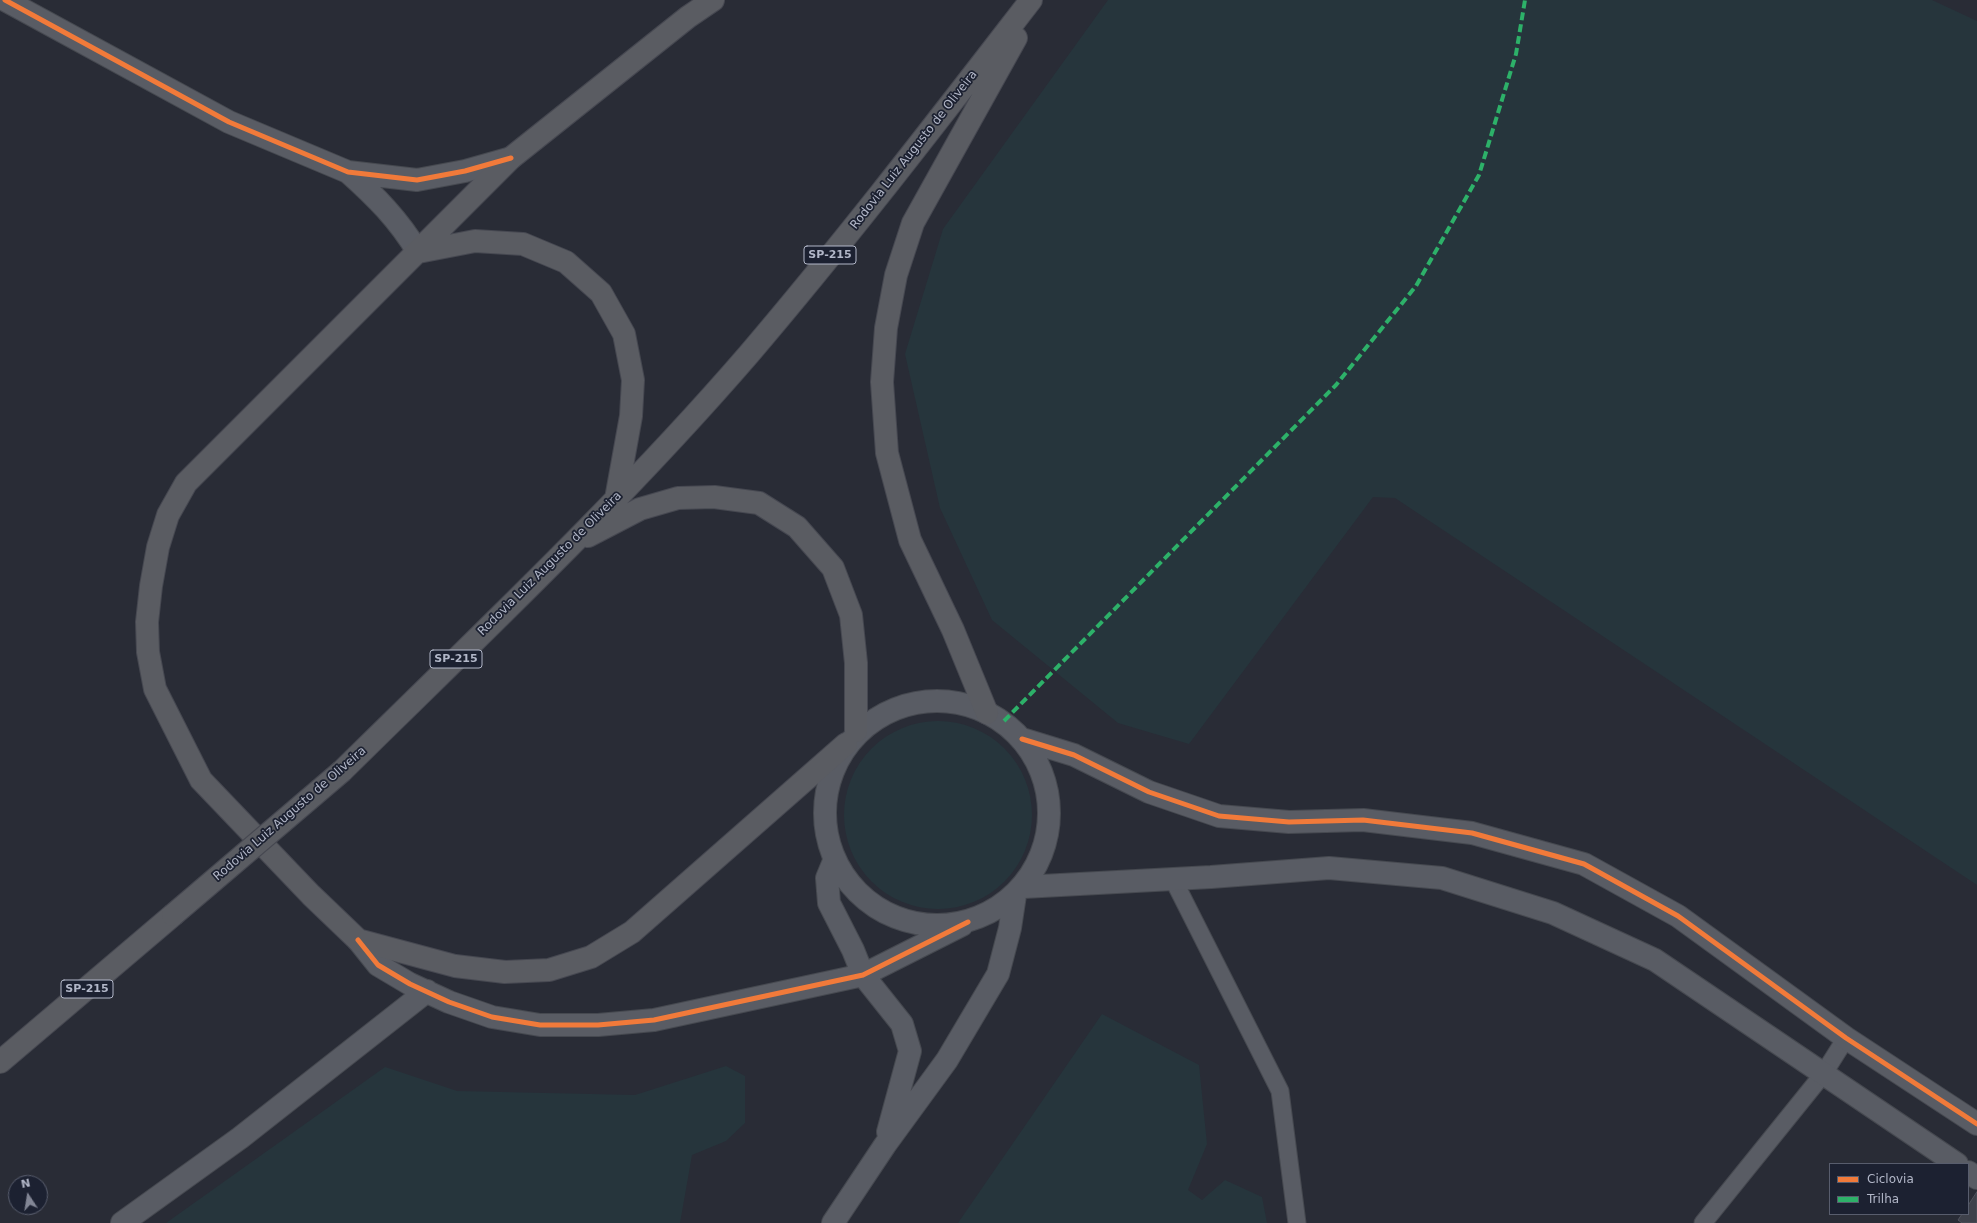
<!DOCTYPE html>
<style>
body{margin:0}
#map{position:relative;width:1977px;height:1223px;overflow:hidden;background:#292c36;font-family:"DejaVu Sans",sans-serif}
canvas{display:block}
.legend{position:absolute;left:1829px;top:1163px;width:140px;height:52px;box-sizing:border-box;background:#1c2131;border:1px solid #585d6d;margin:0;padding:5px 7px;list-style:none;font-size:12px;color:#b2b7c8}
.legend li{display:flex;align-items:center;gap:8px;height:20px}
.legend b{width:20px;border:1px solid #585d6d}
.north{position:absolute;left:8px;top:1175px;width:40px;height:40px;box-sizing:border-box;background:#1c2131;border:1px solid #585d6d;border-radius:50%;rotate:348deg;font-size:11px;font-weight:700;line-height:16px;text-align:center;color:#b2b7c8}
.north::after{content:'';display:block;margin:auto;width:14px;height:18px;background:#828695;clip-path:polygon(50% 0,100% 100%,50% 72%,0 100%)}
</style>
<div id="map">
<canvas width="1977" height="1223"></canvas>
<ul class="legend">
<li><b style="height:5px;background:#f17a3a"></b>Ciclovia</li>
<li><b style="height:5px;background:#2db169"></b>Trilha</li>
</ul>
<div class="north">N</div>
</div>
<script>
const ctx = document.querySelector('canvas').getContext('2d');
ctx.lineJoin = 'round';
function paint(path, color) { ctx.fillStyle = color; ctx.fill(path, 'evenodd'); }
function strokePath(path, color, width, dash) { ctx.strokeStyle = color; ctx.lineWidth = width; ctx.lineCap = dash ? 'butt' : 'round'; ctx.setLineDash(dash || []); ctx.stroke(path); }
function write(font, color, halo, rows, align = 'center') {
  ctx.font = font + ' "DejaVu Sans",sans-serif'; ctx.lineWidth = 3.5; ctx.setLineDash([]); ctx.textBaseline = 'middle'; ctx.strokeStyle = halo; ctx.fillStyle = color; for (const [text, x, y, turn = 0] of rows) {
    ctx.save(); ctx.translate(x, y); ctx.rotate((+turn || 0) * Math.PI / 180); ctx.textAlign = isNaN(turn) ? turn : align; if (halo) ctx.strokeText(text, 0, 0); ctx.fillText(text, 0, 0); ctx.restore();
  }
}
paint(new Path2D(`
 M 1108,0 L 1932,0 L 1977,21 L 1977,885 L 1395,498 L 1373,497 L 1189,744 L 1118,723 L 992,620 L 940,508 L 905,354 L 943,229 Z
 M844 815a94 94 0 1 1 188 0a94 94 0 1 1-188 0Z
 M 1102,1014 L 1199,1065 L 1207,1144 L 1188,1190 L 1202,1200 L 1225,1180 L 1262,1197 L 1267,1223 L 958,1223 Z
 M 726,1066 L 745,1076 L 745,1123 L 726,1141 L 692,1155 L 680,1223 L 166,1223 L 385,1067 L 457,1091 L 635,1095 Z`), '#26353c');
const building = new Path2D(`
 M 1977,1192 L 1977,1223 L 1962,1223 L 1958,1220 L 1962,1214 L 1968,1214 L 1968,1206 Z`);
paint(building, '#3e414b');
strokePath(building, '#51545e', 1);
const service = new Path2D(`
 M 1173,879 L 1280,1091 L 1297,1223
 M 1703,1223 L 1824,1073 L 1846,1038`);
const minor = new Path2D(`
 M825 813a112 112 0 1 1 224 0a112 112 0 1 1-224 0Z
 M 1022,739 L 1074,755 L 1149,792 L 1219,816 L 1289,822 L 1363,820 L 1472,833 L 1584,864 L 1678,916 L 1846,1038 L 1977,1124
 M 834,861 L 827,878 L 829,903 L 853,950 L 863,975 L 902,1024 L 910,1051 L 888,1132
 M 1023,887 L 1211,877 L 1329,868 L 1442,878 L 1553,913 L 1655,960 L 1957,1164
 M 358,940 L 378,965 L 410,984 L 449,1002 L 492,1017 L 540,1025 L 598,1025 L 654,1020 L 863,975 L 962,925
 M 1968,1172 L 1977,1178
 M 122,1223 L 240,1138 L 427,991
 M 833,1223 L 885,1145 L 947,1060 L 998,974 L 1010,928 L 1015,895`);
const tertiary = new Path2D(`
 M 5,0 L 229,122 L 348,172 L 417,180 L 465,171 L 511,158
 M 348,172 C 376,197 398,219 418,252`);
const trunk = new Path2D(`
 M 713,0 L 688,17 L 511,158 L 186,483 L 168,515 L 158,547 L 151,586 L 147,622 L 148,652 L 155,689 L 201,780 L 311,895 L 358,940 L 455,966 L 505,972 L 549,970 L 591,957 L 632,932 L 846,744
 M 418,252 L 475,241 L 523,244 L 566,262 L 601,293 L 624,334 L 633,380 L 631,416 L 616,499
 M 588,536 L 640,509 L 678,498 L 714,497 L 759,503 L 797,527 L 833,568 L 851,615 L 856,663 L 856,731
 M 987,713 L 953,630 L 910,540 L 887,453 L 882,382 L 886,328 L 896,275 L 913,223 L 1016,38
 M 342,771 C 480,635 622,501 749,354 C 847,239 939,119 1031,0
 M 0,1062 L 173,915`);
strokePath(service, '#464950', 19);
strokePath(minor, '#464950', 24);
strokePath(tertiary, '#464950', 24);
strokePath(trunk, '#464851', 24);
strokePath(service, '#595c64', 17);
strokePath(minor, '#595c64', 22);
strokePath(tertiary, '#595c64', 22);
strokePath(trunk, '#5a5c62', 22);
const trunkBridge = new Path2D(`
 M 173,915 L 342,771`);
strokePath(trunkBridge, '#464851', 24, []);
strokePath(trunkBridge, '#5a5c62', 22);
strokePath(new Path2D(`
 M 1004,721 L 1336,385 L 1416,286 L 1479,175 L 1516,54 L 1525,0`), '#2db169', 4, [8, 4]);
strokePath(new Path2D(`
 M 5,0 L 229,122 L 348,172 L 417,180 L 465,171 L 511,158
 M 1022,739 L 1074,755 L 1149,792 L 1219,816 L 1289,822 L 1363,820 L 1472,833 L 1584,864 L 1678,916 L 1846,1038 L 1977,1124
 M 358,940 L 378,965 L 410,984 L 449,1002 L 492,1017 L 540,1025 L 598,1025 L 654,1020 L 863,975 L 968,922`), '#f17a3a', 5);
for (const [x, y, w] of [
 [830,255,52],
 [456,659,52],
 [87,989,52]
]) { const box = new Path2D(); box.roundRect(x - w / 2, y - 9, w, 18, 3); ctx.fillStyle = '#1c2131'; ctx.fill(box); strokePath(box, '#b2b7c8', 1); }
write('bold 11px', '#b2b7c8', null, [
 ["SP-215",830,255],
 ["SP-215",456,659],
 ["SP-215",87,989]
]);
write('12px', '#b2b7c8', '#1c2131', [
 ["Rodovia Luiz Augusto de Oliveira",914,150,-52],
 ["Rodovia Luiz Augusto de Oliveira",550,564,-45],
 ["Rodovia Luiz Augusto de Oliveira",290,814,-41]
]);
</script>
